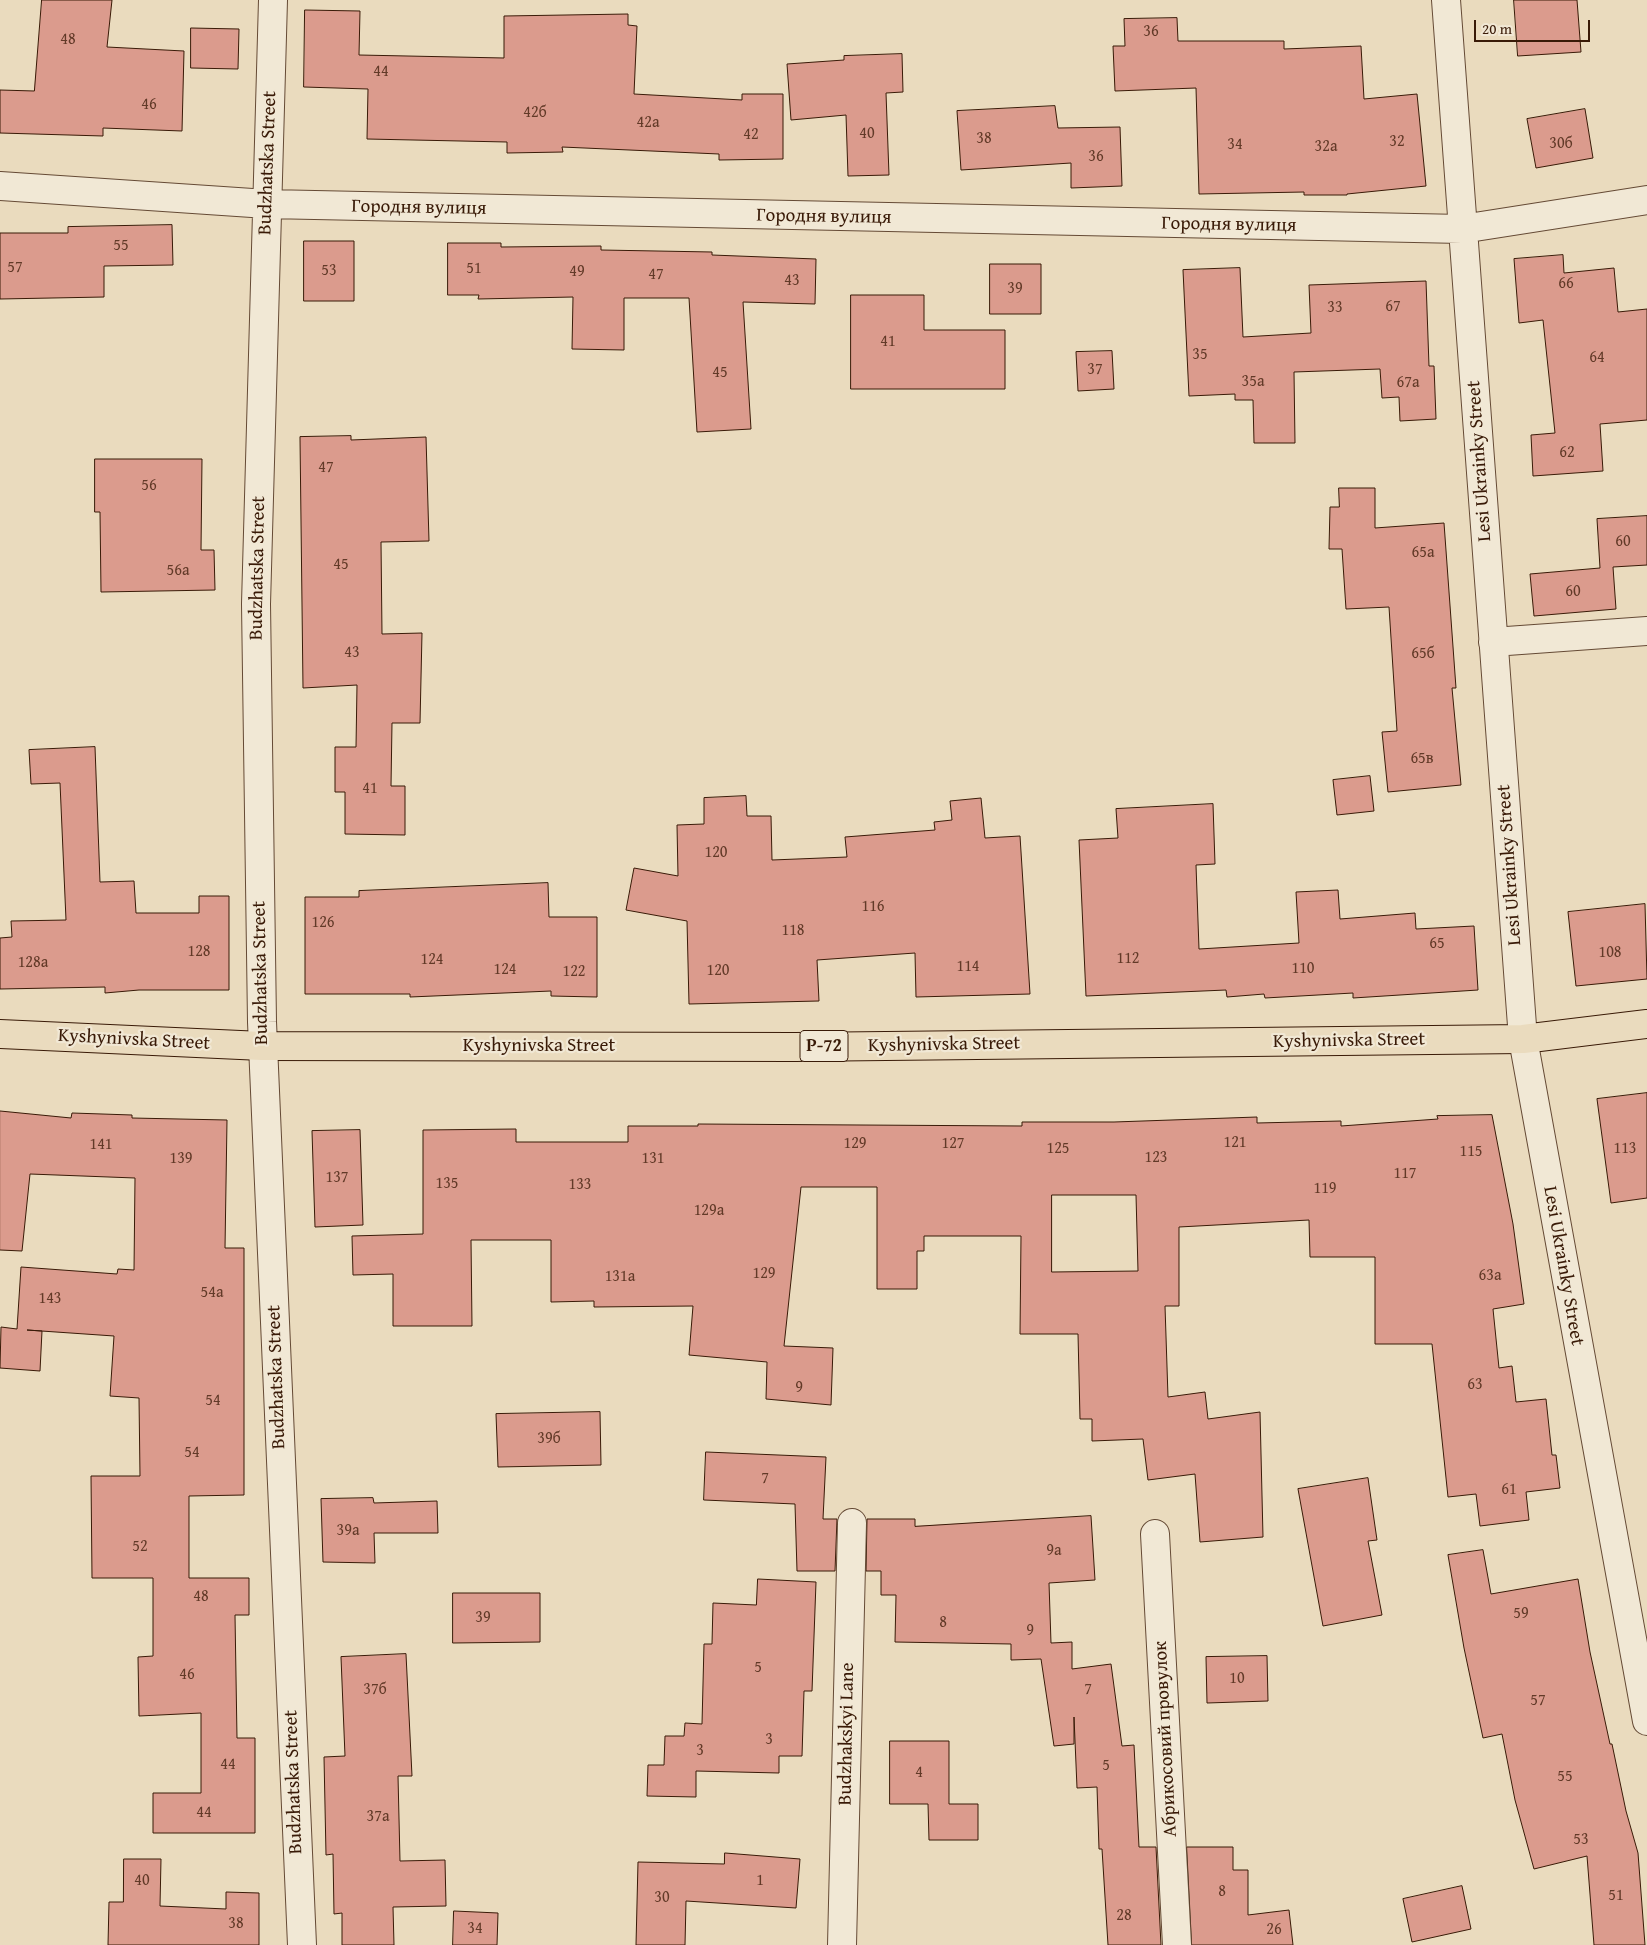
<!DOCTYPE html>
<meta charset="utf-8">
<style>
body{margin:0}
#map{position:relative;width:1647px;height:1945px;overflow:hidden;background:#eadbbe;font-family:"Gentium Book Plus",serif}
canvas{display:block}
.scale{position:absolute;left:1474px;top:20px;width:116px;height:22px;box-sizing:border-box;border:2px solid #391a07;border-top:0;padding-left:6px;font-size:15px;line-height:18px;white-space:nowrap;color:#391a07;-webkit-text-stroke:4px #f1e8d5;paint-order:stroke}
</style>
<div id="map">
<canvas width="1647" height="1945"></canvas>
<div class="scale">20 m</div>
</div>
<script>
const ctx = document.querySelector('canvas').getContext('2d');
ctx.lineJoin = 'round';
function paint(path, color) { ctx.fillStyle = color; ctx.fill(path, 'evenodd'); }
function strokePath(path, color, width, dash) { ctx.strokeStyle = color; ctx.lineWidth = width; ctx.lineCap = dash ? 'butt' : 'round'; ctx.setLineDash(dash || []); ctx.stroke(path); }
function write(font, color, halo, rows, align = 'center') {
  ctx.font = font + ' "Gentium Book Plus",serif'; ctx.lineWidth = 4.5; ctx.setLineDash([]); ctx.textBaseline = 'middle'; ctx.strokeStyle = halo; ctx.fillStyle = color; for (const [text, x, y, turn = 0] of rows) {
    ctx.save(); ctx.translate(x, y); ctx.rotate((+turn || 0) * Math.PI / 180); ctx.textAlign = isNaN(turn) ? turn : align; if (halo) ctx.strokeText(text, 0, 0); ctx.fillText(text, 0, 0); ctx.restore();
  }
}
const building = new Path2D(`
 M 42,0 L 112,0 L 107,47 L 184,51 L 182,131 L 103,128 L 103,136 L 0,133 L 0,90 L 34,91 Z
 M 1514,0 L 1577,0 L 1581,52 L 1518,56 Z
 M 305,10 L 360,11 L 359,55 L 504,58 L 504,16 L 628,14 L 628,25 L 637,26 L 634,94 L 742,100 L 742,94 L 783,94 L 783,159 L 719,160 L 719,154 L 562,147 L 563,152 L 507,153 L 507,142 L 367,139 L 368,89 L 304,87 Z
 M 1177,18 L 1178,41 L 1284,41 L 1284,49 L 1361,46 L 1364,99 L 1417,94 L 1426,186 L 1347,194 L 1347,195 L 1304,195 L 1304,192 L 1199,194 L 1196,88 L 1115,91 L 1113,46 L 1125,46 L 1124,19 Z
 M 191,28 L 239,29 L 238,69 L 191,68 Z
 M 902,54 L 903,92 L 886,93 L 889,175 L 848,176 L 846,115 L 791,120 L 787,64 L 844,60 L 844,56 Z
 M 1055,106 L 1058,128 L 1120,127 L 1122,186 L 1071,188 L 1071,163 L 961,170 L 957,111 Z
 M 1585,109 L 1593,158 L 1536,168 L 1527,119 Z
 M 172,225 L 173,265 L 104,266 L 104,297 L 0,299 L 0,233 L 68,233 L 68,227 Z
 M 304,241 L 354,241 L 354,301 L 304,301 Z
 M 448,243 L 501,243 L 501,247 L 601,246 L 601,250 L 712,252 L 712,255 L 816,259 L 815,304 L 743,302 L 751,429 L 697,432 L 689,298 L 624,298 L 624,350 L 572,349 L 573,297 L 478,299 L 479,295 L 448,295 Z
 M 1563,255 L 1564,273 L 1614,268 L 1618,312 L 1647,309 L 1647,420 L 1600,424 L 1603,471 L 1533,476 L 1531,435 L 1555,433 L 1543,320 L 1519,323 L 1514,259 Z
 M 990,264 L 1041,264 L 1041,314 L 990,314 Z
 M 1240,268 L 1243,337 L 1311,333 L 1309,285 L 1426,281 L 1429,366 L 1434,366 L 1436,419 L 1400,421 L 1399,397 L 1382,398 L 1380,369 L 1294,372 L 1295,443 L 1254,443 L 1253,400 L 1235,400 L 1235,394 L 1189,396 L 1183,270 Z
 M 851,295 L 924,295 L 924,330 L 1005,330 L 1005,389 L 851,389 Z
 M 1112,351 L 1114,389 L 1078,391 L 1076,352 Z
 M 351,436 L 351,440 L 426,437 L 429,541 L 381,542 L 382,634 L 422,633 L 420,723 L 392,723 L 391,786 L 405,786 L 405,835 L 345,834 L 345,792 L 335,792 L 335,747 L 356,747 L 357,685 L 303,688 L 300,437 Z
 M 95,459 L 202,459 L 201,550 L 214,550 L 215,590 L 101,592 L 100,512 L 95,512 Z
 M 1339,488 L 1375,488 L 1375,528 L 1444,523 L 1456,688 L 1452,688 L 1461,785 L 1388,792 L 1382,732 L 1397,731 L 1389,607 L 1346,609 L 1342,549 L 1329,549 L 1330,507 L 1339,507 Z
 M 1647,516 L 1647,565 L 1613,567 L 1616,609 L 1534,616 L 1530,574 L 1600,568 L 1597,519 Z
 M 95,747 L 100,882 L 134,881 L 136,913 L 199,913 L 199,896 L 229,896 L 229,990 L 139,990 L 105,993 L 105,987 L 0,989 L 0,938 L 12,937 L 11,921 L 66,920 L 60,783 L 31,784 L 29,750 Z
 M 1370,776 L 1374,811 L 1337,815 L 1333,780 Z
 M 746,796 L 747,816 L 771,816 L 772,860 L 847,857 L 845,837 L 935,830 L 934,822 L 952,820 L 950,801 L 981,798 L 985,838 L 1020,836 L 1030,994 L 916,997 L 915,953 L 817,960 L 819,1001 L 689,1004 L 687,921 L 626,910 L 634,868 L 678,876 L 677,825 L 704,824 L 704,798 Z
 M 1213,804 L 1215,864 L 1196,865 L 1199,949 L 1299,943 L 1296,892 L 1338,890 L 1340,919 L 1415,913 L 1416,929 L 1474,926 L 1478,990 L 1353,998 L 1353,993 L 1265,998 L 1264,994 L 1227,997 L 1226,990 L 1086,996 L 1079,840 L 1118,838 L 1116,809 Z
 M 548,883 L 549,917 L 597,917 L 597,997 L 551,996 L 551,991 L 410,997 L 410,994 L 305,994 L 305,897 L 359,897 L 359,891 Z
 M 1645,904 L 1647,979 L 1576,986 L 1568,912 Z
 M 1647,1093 L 1647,1198 L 1611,1203 L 1597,1099 Z
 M 0,1111 L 71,1118 L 72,1113 L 132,1115 L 132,1118 L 227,1120 L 225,1248 L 244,1248 L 244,1495 L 189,1496 L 189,1578 L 249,1578 L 249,1615 L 235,1615 L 237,1738 L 255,1738 L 255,1833 L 153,1833 L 153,1793 L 201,1793 L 201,1713 L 139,1716 L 138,1657 L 153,1656 L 153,1578 L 92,1578 L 91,1476 L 140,1476 L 139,1398 L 110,1396 L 114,1336 L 27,1330 L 42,1331 L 40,1371 L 0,1368 L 1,1327 L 17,1329 L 21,1267 L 117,1274 L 118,1269 L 134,1270 L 135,1178 L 30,1174 L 22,1251 L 0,1250 Z
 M 1492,1115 L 1513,1224 L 1524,1304 L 1493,1309 L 1499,1368 L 1512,1366 L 1516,1402 L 1546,1399 L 1552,1455 L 1556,1455 L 1560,1488 L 1526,1492 L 1529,1520 L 1480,1526 L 1476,1494 L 1448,1497 L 1432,1344 L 1375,1344 L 1375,1257 L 1310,1257 L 1309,1220 L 1179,1227 L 1179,1306 L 1165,1306 L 1168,1397 L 1205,1392 L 1208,1419 L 1260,1412 L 1263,1537 L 1200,1542 L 1195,1474 L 1148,1480 L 1143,1439 L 1092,1441 L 1092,1419 L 1080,1419 L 1078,1334 L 1020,1334 L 1021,1236 L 924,1236 L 924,1251 L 917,1251 L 917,1289 L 877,1289 L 877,1187 L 801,1187 L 784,1346 L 833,1348 L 831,1405 L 766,1399 L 767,1362 L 689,1355 L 693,1306 L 594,1307 L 594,1301 L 551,1302 L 551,1240 L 471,1240 L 472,1326 L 393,1326 L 393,1274 L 353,1275 L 352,1236 L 423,1234 L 423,1130 L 516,1129 L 516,1142 L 628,1142 L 628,1126 L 698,1126 L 698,1124 L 1022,1126 L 1022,1122 L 1114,1122 L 1257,1117 L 1257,1123 L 1341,1121 L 1341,1126 L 1438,1119 L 1437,1116 ZM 1052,1195 L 1136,1195 L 1138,1271 L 1052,1272 Z
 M 360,1130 L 363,1225 L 315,1227 L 312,1131 Z
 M 600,1412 L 601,1465 L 498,1467 L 496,1414 Z
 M 706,1452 L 826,1457 L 823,1519 L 837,1519 L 835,1571 L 797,1571 L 795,1504 L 704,1500 Z
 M 1368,1478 L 1377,1540 L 1368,1541 L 1382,1615 L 1323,1626 L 1298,1489 Z
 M 373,1498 L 374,1503 L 437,1501 L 438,1533 L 374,1533 L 375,1563 L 323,1562 L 321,1499 Z
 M 1091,1516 L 1095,1580 L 1049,1583 L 1051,1643 L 1072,1642 L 1072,1669 L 1111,1664 L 1122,1746 L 1134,1745 L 1139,1847 L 1156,1847 L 1161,1945 L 1108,1945 L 1102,1849 L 1099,1849 L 1097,1787 L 1077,1788 L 1074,1717 L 1074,1744 L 1054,1746 L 1041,1659 L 1011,1660 L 1011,1644 L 895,1642 L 896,1595 L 881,1595 L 881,1571 L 866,1571 L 867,1519 L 915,1519 L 915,1526 Z
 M 1483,1550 L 1491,1594 L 1578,1579 L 1590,1652 L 1610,1744 L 1612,1744 L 1626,1811 L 1638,1853 L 1645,1945 L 1594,1945 L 1587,1856 L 1534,1869 L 1515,1800 L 1502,1734 L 1483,1738 L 1464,1648 L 1448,1555 Z
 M 758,1579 L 816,1582 L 812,1691 L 804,1691 L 802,1756 L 779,1756 L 779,1773 L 696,1771 L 696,1797 L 647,1796 L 648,1765 L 664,1765 L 665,1736 L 684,1736 L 685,1723 L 702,1724 L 704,1644 L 712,1644 L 713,1603 L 756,1605 Z
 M 453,1593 L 540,1593 L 540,1642 L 453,1643 Z
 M 406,1654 L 412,1776 L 398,1776 L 400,1861 L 445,1860 L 446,1906 L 393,1907 L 394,1945 L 342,1945 L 342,1913 L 334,1914 L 333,1854 L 326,1855 L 324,1757 L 345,1756 L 341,1657 Z
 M 1267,1656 L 1268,1701 L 1207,1703 L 1206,1657 Z
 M 890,1741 L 949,1741 L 949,1804 L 978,1804 L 978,1840 L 929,1840 L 928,1804 L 890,1804 Z
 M 1187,1847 L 1233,1847 L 1233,1870 L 1248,1870 L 1248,1915 L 1289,1910 L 1293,1945 L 1192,1945 Z
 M 725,1853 L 800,1859 L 796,1908 L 686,1901 L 685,1945 L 636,1945 L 638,1862 L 724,1864 Z
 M 124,1859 L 161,1859 L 160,1906 L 226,1909 L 226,1892 L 259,1893 L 259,1945 L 108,1945 L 109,1902 L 123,1902 Z
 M 1462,1886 L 1471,1929 L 1412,1942 L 1403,1899 Z
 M 454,1911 L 498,1913 L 497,1945 L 453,1945 Z`);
paint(building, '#db9b8d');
strokePath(building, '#391a07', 1);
const minor = new Path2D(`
 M 273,0 L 256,604 L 262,1022 L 302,1945
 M 1446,0 L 1523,1039 L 1647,1721
 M 0,186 L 267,204 L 1462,229 L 1647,200
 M 1493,642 L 1647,631
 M 1155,1534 L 1177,1945
 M 842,1945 L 852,1523`);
const major = new Path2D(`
 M 0,1034 L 262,1046 L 795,1047 L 1523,1039 L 1647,1024`);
strokePath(minor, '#654a35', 30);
strokePath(major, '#391a07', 30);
strokePath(minor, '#f1e8d5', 28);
strokePath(major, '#eadbbe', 28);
write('16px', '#623a28', null, [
 ["36",1151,32],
 ["48",68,40],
 ["44",381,72],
 ["46",149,105],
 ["42б",535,113],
 ["42а",648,123],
 ["40",867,134],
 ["42",751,135],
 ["38",984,139],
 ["32",1397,142],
 ["30б",1561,144],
 ["34",1235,145],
 ["32а",1326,147],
 ["36",1096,157],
 ["55",121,246],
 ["57",15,268],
 ["51",474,269],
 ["53",329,271],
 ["49",577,272],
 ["47",656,275],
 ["43",792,281],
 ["66",1566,284],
 ["39",1015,289],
 ["67",1393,307],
 ["33",1335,308],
 ["41",888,342],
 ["35",1200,355],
 ["64",1597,358],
 ["37",1095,370],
 ["45",720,373],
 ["35а",1253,382],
 ["67а",1408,383],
 ["62",1567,453],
 ["47",326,468],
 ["56",149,486],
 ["60",1623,542],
 ["65а",1423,553],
 ["45",341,565],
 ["56а",178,571],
 ["60",1573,592],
 ["43",352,653],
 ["65б",1423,654],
 ["65в",1422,759],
 ["41",370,789],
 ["120",716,853],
 ["116",873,907],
 ["126",323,923],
 ["118",793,931],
 ["65",1437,944],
 ["128",199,952],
 ["108",1610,953],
 ["112",1128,959],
 ["124",432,960],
 ["128а",33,963],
 ["114",968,967],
 ["110",1303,969],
 ["124",505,970],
 ["120",718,971],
 ["122",574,972],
 ["121",1235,1143],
 ["129",855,1144],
 ["127",953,1144],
 ["141",101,1145],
 ["125",1058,1149],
 ["113",1625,1149],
 ["115",1471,1152],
 ["123",1156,1158],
 ["139",181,1159],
 ["131",653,1159],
 ["117",1405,1174],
 ["137",337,1178],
 ["135",447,1184],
 ["133",580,1185],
 ["119",1325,1189],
 ["129а",709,1211],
 ["129",764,1274],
 ["63а",1490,1276],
 ["131а",620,1277],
 ["54а",212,1293],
 ["143",50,1299],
 ["63",1475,1385],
 ["9",799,1388],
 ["54",213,1401],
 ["39б",549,1439],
 ["54",192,1453],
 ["7",765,1479],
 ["61",1509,1490],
 ["39а",348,1531],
 ["52",140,1547],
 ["9а",1054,1551],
 ["48",201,1597],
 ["59",1521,1614],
 ["39",483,1618],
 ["8",943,1623],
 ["9",1030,1631],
 ["5",758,1668],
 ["46",187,1675],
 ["10",1237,1679],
 ["37б",375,1690],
 ["7",1088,1690],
 ["57",1538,1701],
 ["3",769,1740],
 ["3",700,1751],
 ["44",228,1765],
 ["5",1106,1766],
 ["4",919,1773],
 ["55",1565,1777],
 ["44",204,1813],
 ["37а",378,1817],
 ["53",1581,1840],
 ["40",142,1881],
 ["1",760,1881],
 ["8",1222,1892],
 ["51",1616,1896],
 ["30",662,1898],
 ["28",1124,1916],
 ["38",236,1924],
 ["34",475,1929],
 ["26",1274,1930]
]);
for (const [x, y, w] of [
 [824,1046,48]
]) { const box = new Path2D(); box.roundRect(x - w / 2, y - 15.5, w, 31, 4); ctx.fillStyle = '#f1e8d5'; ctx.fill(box); strokePath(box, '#391a07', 1); }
write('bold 18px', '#391a07', null, [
 ["Р-72",824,1046]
]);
write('19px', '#391a07', '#f1e8d5', [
 ["Budzhatska Street",268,163,-88],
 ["Городня вулиця",419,208,1],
 ["Городня вулиця",824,217,1],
 ["Городня вулиця",1229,225,1],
 ["Lesi Ukrainky Street",1480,461,-94],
 ["Budzhatska Street",258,568,-89],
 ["Lesi Ukrainky Street",1510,865,-94],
 ["Budzhatska Street",261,973,-91],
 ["Kyshynivska Street",134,1040,3],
 ["Kyshynivska Street",1349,1041,-1],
 ["Kyshynivska Street",944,1045,-1],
 ["Kyshynivska Street",539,1046],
 ["Lesi Ukrainky Street",1563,1266,80],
 ["Budzhatska Street",277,1377,-92],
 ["Budzhakskyi Lane",847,1734,-89],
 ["Абрикосовий провулок",1166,1739,-93],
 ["Budzhatska Street",294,1782,-92]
]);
</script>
